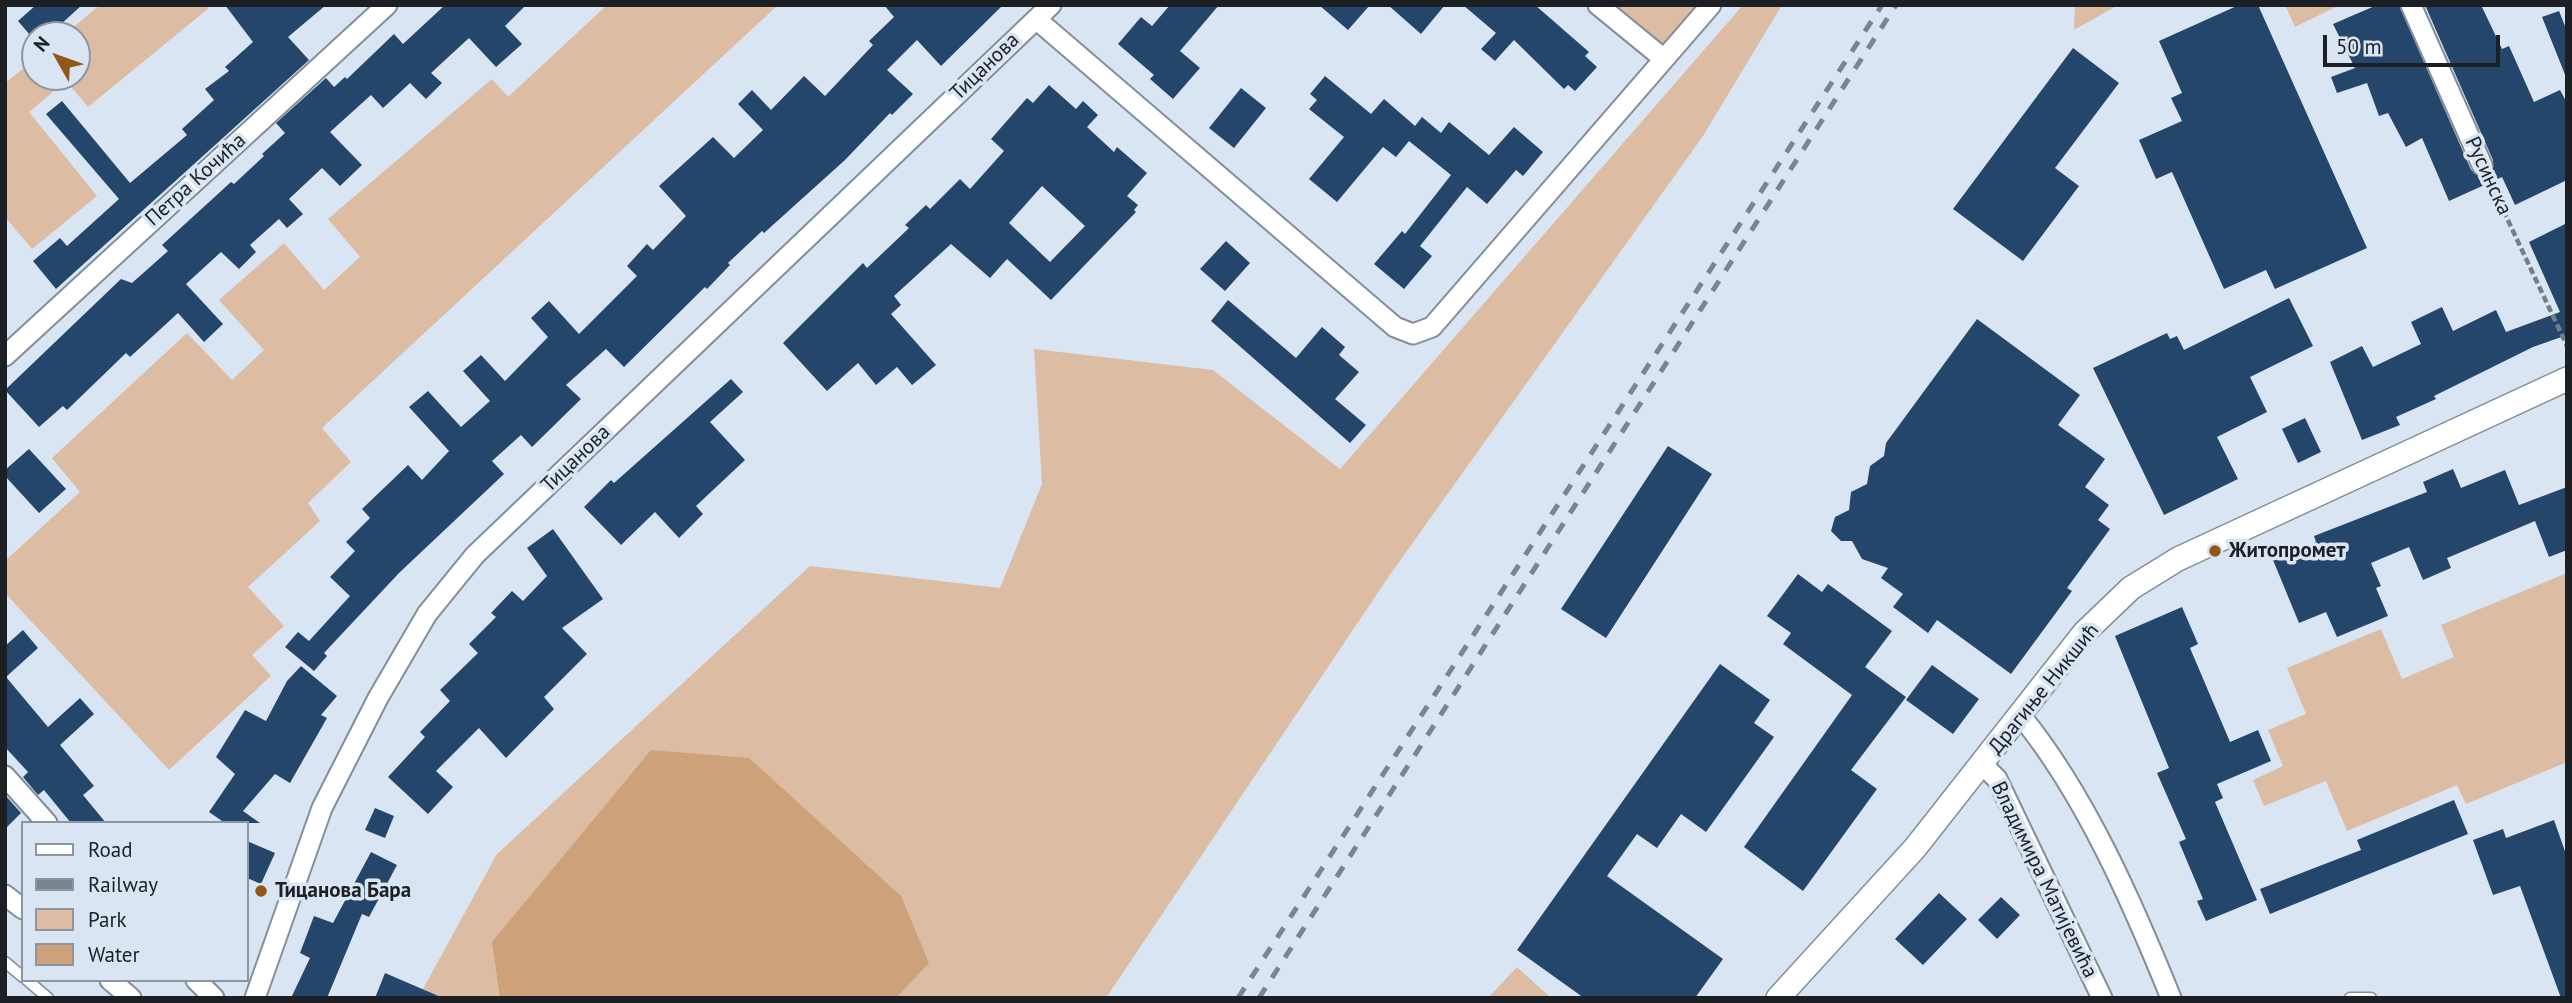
<!DOCTYPE html>
<meta charset="utf-8">
<style>
body{margin:0}
#map{position:relative;width:2572px;height:1003px;overflow:hidden;background:#d9e5f2;font-family:"PT Sans",sans-serif}
canvas{display:block}
.frame{position:absolute;inset:0;border:7px solid #1c2025;pointer-events:none}
.legend{position:absolute;left:21px;top:821px;width:228px;height:161px;box-sizing:border-box;background:#d9e5f2;border:2px solid #8d96a0;margin:0;padding:9px 12px;list-style:none;font-size:21px;color:#1c2025}
.legend li{display:flex;align-items:center;gap:14px;height:35px}
.legend b{width:35px;border:2px solid #8d96a0}
.north{position:absolute;left:21px;top:21px;width:70px;height:70px;box-sizing:border-box;background:#d9e5f2;border:2px solid #8d96a0;border-radius:50%;rotate:310deg;font-size:19px;font-weight:700;line-height:28px;text-align:center;color:#1c2025}
.north::after{content:'';display:block;margin:auto;width:24px;height:32px;background:#925716;clip-path:polygon(50% 0,100% 100%,50% 72%,0 100%)}
.scale{position:absolute;left:2323px;top:35px;width:177px;height:32px;box-sizing:border-box;border:4px solid #1c2025;border-top:0;padding-left:9px;font-size:21px;line-height:24px;white-space:nowrap;color:#1c2025;-webkit-text-stroke:5px #d9e5f2;paint-order:stroke}
</style>
<div id="map">
<canvas width="2572" height="1003"></canvas>
<div class="frame"></div>
<ul class="legend">
<li><b style="height:9px;background:#fff"></b>Road</li>
<li><b style="height:9px;background:#7c848d"></b>Railway</li>
<li><b style="height:19px;background:#dcbda3"></b>Park</li>
<li><b style="height:19px;background:#cda17a"></b>Water</li>
</ul>
<div class="north">N</div>
<div class="scale">50 m</div>
</div>
<script>
const ctx = document.querySelector('canvas').getContext('2d');
ctx.lineJoin = 'round';
function paint(path, color) { ctx.fillStyle = color; ctx.fill(path, 'evenodd'); }
function strokePath(path, color, width, dash) { ctx.strokeStyle = color; ctx.lineWidth = width; ctx.lineCap = dash ? 'butt' : 'round'; ctx.setLineDash(dash || []); ctx.stroke(path); }
function write(font, color, halo, rows, align = 'center') {
  ctx.font = font + ' "PT Sans",sans-serif'; ctx.lineWidth = 7; ctx.setLineDash([]); ctx.textBaseline = 'middle'; ctx.strokeStyle = halo; ctx.fillStyle = color; for (const [text, x, y, turn = 0] of rows) {
    ctx.save(); ctx.translate(x, y); ctx.rotate((+turn || 0) * Math.PI / 180); ctx.textAlign = isNaN(turn) ? turn : align; if (halo) ctx.strokeText(text, 0, 0); ctx.fillText(text, 0, 0); ctx.restore();
  }
}
paint(new Path2D(`
 M 100,5 L 207,5 L 209,8 L 88,107 L 66,81 L 29,112 L 97,196 L 32,249 L 5,217 L 5,83 L 35,59 L 35,77 L 77,77 L 77,35 L 64,35 Z
 M 607,5 L 778,5 L 322,428 L 351,462 L 308,503 L 320,521 L 248,587 L 284,626 L 252,655 L 271,676 L 169,770 L 5,593 L 5,561 L 80,492 L 52,458 L 187,333 L 232,380 L 264,350 L 219,300 L 284,243 L 324,290 L 360,257 L 328,219 L 492,79 L 508,97 Z
 M 1601,5 L 1697,5 L 1657,54 Z
 M 1743,5 L 1782,5 L 1703,136 L 1389,576 L 1106,998 L 418,998 L 497,854 L 810,566 L 1000,588 L 1042,484 L 1034,349 L 1213,370 L 1340,469 Z
 M 2075,5 L 2118,5 L 2074,30 Z
 M 2285,5 L 2340,5 L 2295,27 Z
 M 2567,573 L 2567,762 L 2466,804 L 2457,785 L 2347,831 L 2326,781 L 2264,806 L 2253,780 L 2283,766 L 2268,730 L 2306,714 L 2287,668 L 2381,629 L 2402,679 L 2454,657 L 2441,625 Z
 M 1517,967 L 1551,998 L 1488,998 Z`), '#dcbda3');
paint(new Path2D(`
 M 651,750 L 749,758 L 901,896 L 929,963 L 896,998 L 500,998 L 492,942 Z`), '#cda17a');
paint(new Path2D(`
 M 36,5 L 82,5 L 49,35 L 30,35 L 18,21 Z
 M 225,5 L 326,5 L 288,37 L 309,60 L 56,289 L 33,261 L 60,238 L 67,246 L 119,199 L 46,114 L 62,101 L 130,183 L 187,135 L 182,129 L 214,100 L 205,89 L 229,71 L 225,67 L 253,42 Z
 M 445,5 L 526,5 L 505,26 L 522,44 L 496,67 L 469,38 L 431,73 L 442,83 L 426,99 L 410,83 L 383,108 L 371,95 L 330,132 L 362,165 L 340,186 L 322,168 L 289,199 L 303,214 L 287,228 L 279,219 L 250,245 L 256,252 L 239,269 L 221,252 L 186,284 L 223,324 L 204,342 L 178,313 L 130,357 L 126,353 L 67,410 L 63,406 L 39,427 L 5,390 L 121,279 L 132,283 L 168,251 L 162,245 L 231,182 L 234,184 L 264,156 L 262,154 L 285,133 L 276,123 L 326,78 L 334,87 L 345,77 L 347,79 L 394,34 L 403,44 Z
 M 884,5 L 1003,5 L 941,66 L 917,40 L 887,70 L 913,94 L 892,115 L 890,113 L 845,160 L 764,233 L 762,231 L 728,263 L 730,265 L 707,289 L 705,287 L 624,367 L 606,349 L 566,385 L 581,399 L 532,447 L 521,435 L 492,461 L 504,474 L 399,573 L 324,653 L 327,656 L 314,671 L 285,647 L 298,632 L 309,641 L 350,596 L 330,577 L 355,551 L 346,542 L 370,518 L 362,509 L 408,465 L 422,480 L 449,451 L 409,407 L 428,391 L 461,427 L 490,401 L 463,371 L 481,355 L 505,381 L 548,337 L 531,318 L 549,301 L 579,334 L 637,276 L 627,266 L 647,244 L 653,250 L 686,216 L 659,186 L 713,137 L 734,158 L 763,130 L 738,104 L 752,90 L 771,110 L 804,76 L 825,96 L 873,45 L 869,41 L 894,17 Z
 M 1170,5 L 1219,5 L 1180,51 L 1200,68 L 1173,99 L 1150,79 L 1154,75 L 1118,44 L 1141,17 L 1152,26 Z
 M 1319,5 L 1370,5 L 1348,30 Z
 M 1388,5 L 1445,5 L 1421,34 Z
 M 1463,5 L 1535,5 L 1589,52 L 1585,56 L 1597,67 L 1575,91 L 1568,85 L 1564,89 L 1514,40 L 1495,61 L 1481,49 L 1496,33 Z
 M 2239,5 L 2258,5 L 2367,248 L 2275,289 L 2266,270 L 2224,289 L 2172,172 L 2156,179 L 2139,140 L 2182,121 L 2171,98 L 2182,93 L 2159,41 Z
 M 2377,5 L 2399,5 L 2471,170 L 2481,177 L 2492,172 L 2493,160 L 2425,5 L 2481,5 L 2502,49 L 2509,46 L 2534,102 L 2560,90 L 2567,103 L 2567,180 L 2515,205 L 2502,177 L 2449,201 L 2422,138 L 2406,147 L 2388,113 L 2379,116 L 2367,83 L 2337,93 L 2331,77 L 2355,68 L 2333,24 Z
 M 2559,11 L 2567,31 L 2566,77 L 2542,17 Z
 M 2073,48 L 2119,83 L 2055,168 L 2079,186 L 2023,261 L 1953,209 Z
 M 1325,76 L 1371,114 L 1384,99 L 1415,126 L 1422,117 L 1441,133 L 1449,122 L 1489,155 L 1514,127 L 1543,152 L 1523,176 L 1516,170 L 1487,204 L 1467,187 L 1420,246 L 1432,256 L 1404,289 L 1374,264 L 1402,231 L 1405,234 L 1451,175 L 1409,141 L 1396,157 L 1383,147 L 1337,202 L 1309,179 L 1344,137 L 1309,109 L 1317,100 L 1310,94 Z
 M 1049,85 L 1076,109 L 1083,101 L 1098,115 L 1087,127 L 1114,152 L 1117,147 L 1147,173 L 1127,196 L 1138,205 L 1134,210 L 1136,212 L 1051,300 L 1007,259 L 990,278 L 951,244 L 894,296 L 901,305 L 891,314 L 936,365 L 912,385 L 897,367 L 876,385 L 858,363 L 827,391 L 783,343 L 863,263 L 867,268 L 909,228 L 905,225 L 926,205 L 930,209 L 960,179 L 970,189 L 1004,151 L 991,139 L 1027,98 L 1033,103 ZM 1042,186 L 1085,226 L 1050,262 L 1009,223 Z
 M 1241,88 L 1266,108 L 1234,148 L 1209,128 Z
 M 2567,223 L 2567,335 L 2533,347 L 2434,396 L 2436,399 L 2396,417 L 2400,425 L 2362,440 L 2330,362 L 2362,346 L 2373,367 L 2421,344 L 2411,322 L 2442,307 L 2453,331 L 2496,310 L 2506,332 L 2560,312 L 2529,242 Z
 M 1226,241 L 1250,263 L 1225,291 L 1200,269 Z
 M 2289,298 L 2313,346 L 2250,377 L 2267,412 L 2217,437 L 2238,479 L 2164,515 L 2093,368 L 2167,333 L 2170,339 L 2177,336 L 2184,350 Z
 M 1228,300 L 1296,358 L 1322,327 L 1345,347 L 1339,355 L 1359,372 L 1335,399 L 1366,425 L 1350,443 L 1211,321 Z
 M 1977,319 L 2080,395 L 2058,425 L 2105,459 L 2085,487 L 2109,505 L 2098,520 L 2110,529 L 2067,588 L 2072,591 L 2011,674 L 1937,620 L 1928,633 L 1893,607 L 1903,594 L 1881,578 L 1888,568 L 1862,559 L 1852,541 L 1841,541 L 1831,531 L 1835,517 L 1849,510 L 1851,492 L 1867,484 L 1870,466 L 1884,456 L 1886,443 Z
 M 731,379 L 743,392 L 710,422 L 745,460 L 696,506 L 703,514 L 679,538 L 655,512 L 621,545 L 584,507 L 611,480 L 614,483 Z
 M 2305,418 L 2321,452 L 2298,463 L 2282,429 Z
 M 1668,446 L 1712,474 L 1606,638 L 1561,609 Z
 M 29,449 L 66,489 L 39,513 L 5,476 L 5,470 Z
 M 2453,469 L 2461,488 L 2505,470 L 2519,505 L 2567,487 L 2567,550 L 2549,557 L 2535,521 L 2447,558 L 2451,568 L 2423,580 L 2409,547 L 2371,563 L 2381,586 L 2376,588 L 2388,616 L 2337,637 L 2326,612 L 2299,623 L 2273,560 L 2316,542 L 2314,536 L 2427,492 L 2423,482 Z
 M 553,529 L 603,599 L 562,628 L 587,654 L 544,697 L 554,709 L 506,758 L 479,728 L 436,771 L 453,787 L 428,814 L 388,777 L 425,737 L 420,732 L 450,701 L 440,690 L 478,653 L 469,644 L 496,617 L 491,613 L 512,591 L 523,601 L 547,576 L 527,548 Z
 M 1798,574 L 1822,592 L 1828,584 L 1892,631 L 1865,667 L 1906,697 L 1851,770 L 1877,789 L 1803,891 L 1744,847 L 1852,695 L 1783,644 L 1791,633 L 1767,616 Z
 M 2182,607 L 2198,644 L 2190,648 L 2230,742 L 2258,730 L 2271,761 L 2217,784 L 2223,798 L 2215,802 L 2257,900 L 2206,921 L 2197,901 L 2203,899 L 2179,842 L 2186,839 L 2157,773 L 2169,768 L 2115,636 Z
 M 23,630 L 38,648 L 6,677 L 48,727 L 80,698 L 94,714 L 60,745 L 94,786 L 83,795 L 106,823 L 71,823 L 44,790 L 38,795 L 23,777 L 28,772 L 5,747 L 5,646 Z
 M 1720,664 L 1770,700 L 1754,723 L 1774,737 L 1706,832 L 1681,814 L 1657,848 L 1637,834 L 1607,876 L 1723,959 L 1695,998 L 1584,998 L 1517,950 Z
 M 1932,665 L 1979,699 L 1953,734 L 1906,700 Z
 M 301,666 L 337,696 L 321,715 L 327,718 L 290,783 L 275,774 L 243,811 L 260,823 L 225,823 L 209,812 L 235,774 L 216,757 L 245,710 L 266,721 L 287,681 Z
 M 5,795 L 21,813 L 5,829 Z
 M 2454,800 L 2468,834 L 2270,914 L 2260,889 L 2361,850 L 2357,840 Z
 M 375,808 L 394,816 L 385,838 L 365,830 Z
 M 2554,820 L 2567,857 L 2567,998 L 2561,998 L 2520,886 L 2493,895 L 2473,840 L 2503,829 L 2506,838 Z
 M 247,841 L 275,853 L 261,884 L 247,878 Z
 M 371,852 L 397,865 L 369,917 L 362,914 L 327,998 L 291,998 L 310,958 L 300,953 L 314,916 L 333,923 Z
 M 1939,893 L 1967,919 L 1923,965 L 1895,939 Z
 M 2001,897 L 2020,915 L 1997,939 L 1978,920 Z
 M 385,973 L 443,998 L 375,998 Z`), '#23466a');
const service = new Path2D(`
 M 5,962 L 23,977
 M 27,980 L 48,998
 M 2350,998 L 2371,998`);
const minor = new Path2D(`
 M 1598,5 L 1664,59
 M 2411,5 L 2482,165
 M 1036,19 L 1395,327 L 1413,334 L 1432,327 L 1711,5
 M 5,356 L 387,5
 M 2021,716 C 2085,794 2133,904 2171,998
 M 1983,765 L 1997,779 L 2102,998
 M 5,776 L 47,823
 M 5,895 L 23,909
 M 110,980 L 131,998
 M 196,980 L 214,998
 M 255,998 L 322,808 L 378,698 L 427,614 L 475,555 L 1051,5`);
const tertiary = new Path2D(`
 M 1778,998 L 1915,848 L 2084,633 L 2131,588 L 2178,559 L 2567,379`);
strokePath(service, '#838e9a', 13);
strokePath(minor, '#838e9a', 23);
strokePath(tertiary, '#838e9a', 26);
strokePath(new Path2D(`
 M 2490,182 L 2567,346`), '#767e86', 4.5, [7, 3.5]);
strokePath(service, '#fff', 10);
strokePath(minor, '#fff', 19);
strokePath(tertiary, '#fff', 23);
strokePath(new Path2D(`
 M 1238,998 L 1882,5
 M 1259,998 L 1896,5`), '#7c848d', 5, [12, 12]);
for (const [x, y, r, color] of [
 [2215,551,7,"#925716"],
 [261,891,7,"#925716"]
]) { const dot = new Path2D(); dot.arc(x, y, r, 0, 2 * Math.PI); ctx.fillStyle = color; ctx.fill(dot); strokePath(dot, '#d9e5f2', 2.5); }
write('21px', '#1c2025', '#d9e5f2', [
 ["Тицанова",985,67,-44],
 ["Русинска",2488,176,65],
 ["Петра Кочића",196,180,-42],
 ["Тицанова",576,459,-44],
 ["Драгиње Никшић",2044,689,-51],
 ["Владимира Матијевића",2044,880,64]
]);
write('bold 21px', '#1c2025', '#d9e5f2', [
 ["Житопромет",2229,551],
 ["Тицанова Бара",275,891]
], 'left');
</script>
